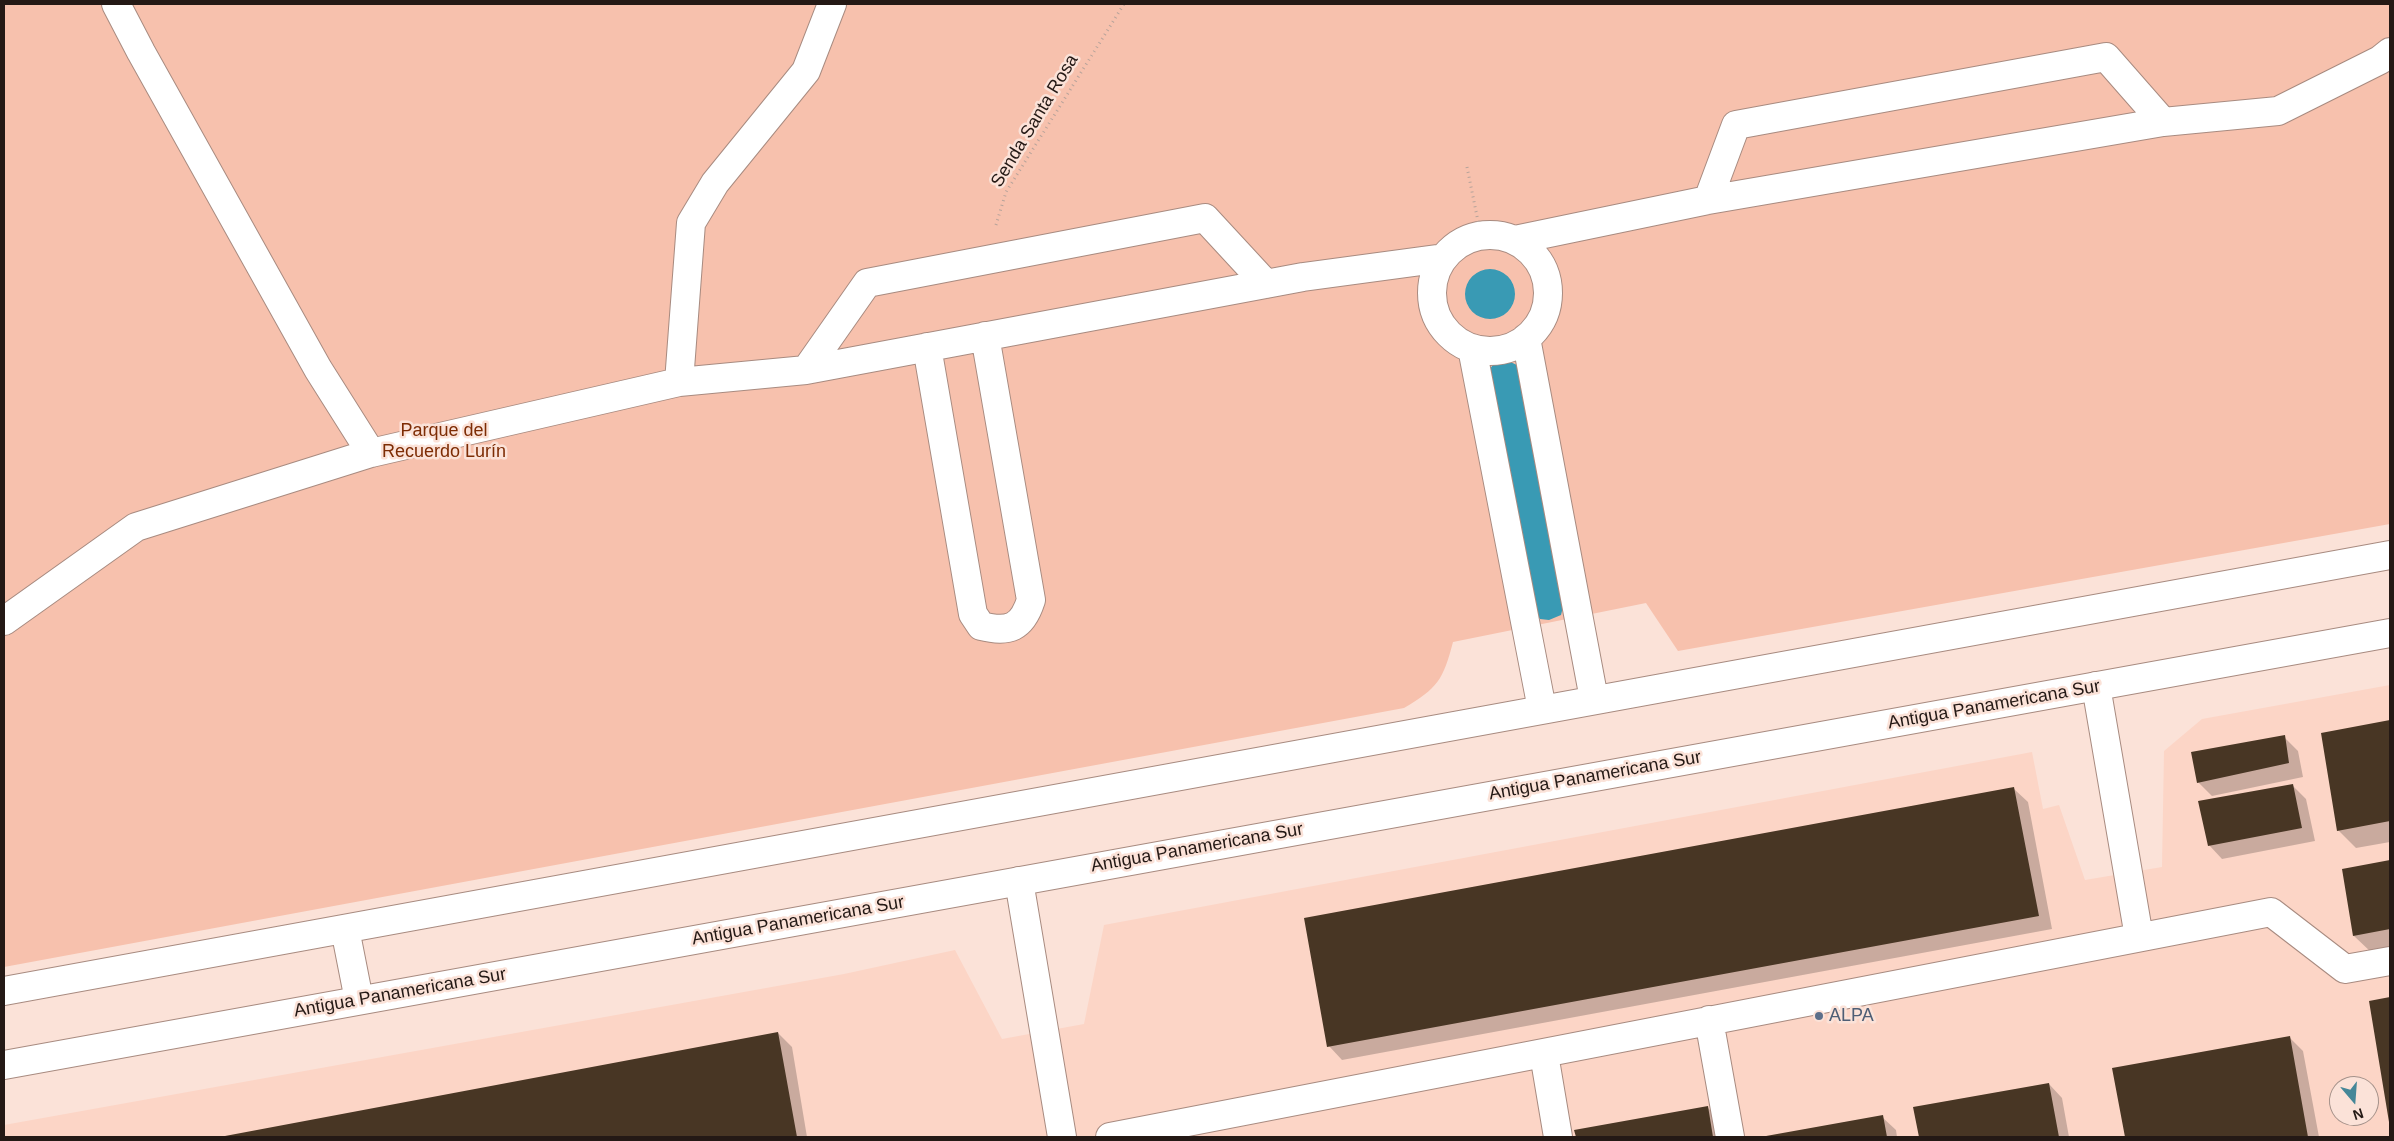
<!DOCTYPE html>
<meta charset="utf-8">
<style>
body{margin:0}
#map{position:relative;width:2394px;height:1141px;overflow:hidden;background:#fbe2d8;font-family:Helvetica,sans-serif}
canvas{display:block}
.frame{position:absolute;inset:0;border:5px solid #241915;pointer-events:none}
.north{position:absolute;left:2329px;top:1076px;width:50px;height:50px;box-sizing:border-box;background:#fbe2d8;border:1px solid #a5928a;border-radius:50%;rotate:162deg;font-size:14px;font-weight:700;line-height:20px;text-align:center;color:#241915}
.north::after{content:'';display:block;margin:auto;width:18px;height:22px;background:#458798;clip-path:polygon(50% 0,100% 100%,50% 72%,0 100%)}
</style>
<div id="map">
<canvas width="2394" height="1141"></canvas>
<div class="frame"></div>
<div class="north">N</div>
</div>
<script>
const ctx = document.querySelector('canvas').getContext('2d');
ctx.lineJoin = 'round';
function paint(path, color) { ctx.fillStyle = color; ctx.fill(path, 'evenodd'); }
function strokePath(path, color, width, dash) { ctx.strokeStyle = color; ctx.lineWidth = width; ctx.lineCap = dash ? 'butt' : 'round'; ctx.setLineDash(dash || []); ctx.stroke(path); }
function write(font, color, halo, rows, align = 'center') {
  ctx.font = font + ' Helvetica,sans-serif'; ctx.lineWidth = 5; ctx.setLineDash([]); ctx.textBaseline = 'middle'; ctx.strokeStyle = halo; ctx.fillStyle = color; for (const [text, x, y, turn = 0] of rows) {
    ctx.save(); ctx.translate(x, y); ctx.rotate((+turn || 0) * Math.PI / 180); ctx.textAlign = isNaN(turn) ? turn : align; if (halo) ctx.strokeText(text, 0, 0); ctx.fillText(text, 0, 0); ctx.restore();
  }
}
paint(new Path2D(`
 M 2390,685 L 2390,1137 L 4,1137 L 4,1125 L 844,974 L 955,950 L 1002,1039 L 1084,1024 L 1104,925 L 2032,752 L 2043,809 L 2059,805 L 2085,880 L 2162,867 L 2164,751 L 2202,719 ZM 2339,1086 L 2369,1086 L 2369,1116 L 2339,1116 Z`), '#fcd5c6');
paint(new Path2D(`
 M 4,4 L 2390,4 L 2390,524 L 1678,651 L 1646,603 L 1453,642 C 1443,680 1438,688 1404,708 L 4,967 Z`), '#f7c1ad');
paint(new Path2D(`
 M1465 294a25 25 0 1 1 50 0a25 25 0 1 1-50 0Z
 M 1506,360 L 1517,365 L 1563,607 L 1561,615 L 1549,620 L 1540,619 L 1536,614 L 1490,369 L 1495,362 Z`), '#399ab4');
paint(new Path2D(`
 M 2390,722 L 2390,842 L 2356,848 L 2338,830 L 2323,734 Z
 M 2284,737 L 2298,751 L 2303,777 L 2212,796 L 2198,782 Z
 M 2293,786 L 2306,799 L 2315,841 L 2222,859 L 2209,845 Z
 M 2014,789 L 2028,802 L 2052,929 L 1342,1060 L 1329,1046 Z
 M 2390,861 L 2390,950 L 2372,953 L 2354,936 L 2344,870 Z
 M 2390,999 L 2390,1120 L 2370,1002 Z
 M 778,1033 L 792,1047 L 807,1137 L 227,1137 Z
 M 2289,1037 L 2303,1051 L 2319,1137 L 2126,1137 L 2114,1069 Z
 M 2049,1084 L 2062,1098 L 2069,1137 L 1920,1137 L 1915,1108 Z
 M 1707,1107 L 1721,1121 L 1724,1137 L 1577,1137 L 1576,1131 Z
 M 1882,1117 L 1896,1130 L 1897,1137 L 1767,1137 Z`), '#0003');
paint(new Path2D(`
 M 2390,720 L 2390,821 L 2337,831 L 2321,733 Z
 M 2285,735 L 2289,763 L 2197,783 L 2191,752 Z
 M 2293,784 L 2302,828 L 2208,846 L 2198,801 Z
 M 2014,787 L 2039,916 L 1327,1047 L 1304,918 Z
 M 2390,860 L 2390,929 L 2353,936 L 2342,869 Z
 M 2390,997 L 2390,1122 L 2389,1122 L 2369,1001 Z
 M 778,1032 L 797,1137 L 225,1137 L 225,1136 Z
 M 2290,1036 L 2308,1137 L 2125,1137 L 2112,1068 Z
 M 2049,1083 L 2059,1137 L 1919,1137 L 1913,1107 Z
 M 1708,1106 L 1713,1137 L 1576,1137 L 1574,1130 Z
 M 1883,1115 L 1887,1137 L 1766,1137 L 1766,1136 Z`), '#483624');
const minor = new Path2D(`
 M 116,4 L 141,52 L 318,369 L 371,453
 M 1708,200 L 1736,125 L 2106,57 L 2163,122
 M1432 293a58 58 0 1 1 116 0a58 58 0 1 1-116 0Z
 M 1515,240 L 1708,200 L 2163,122 L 2278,111 L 2380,60 L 2390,52
 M 1526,338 L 1594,699
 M 927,347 L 973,614 L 981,626 C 1009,633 1022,628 1031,600 L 985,336
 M 1472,348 L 1542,709
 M 806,370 L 867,283 L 1205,218 L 1266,284
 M 679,382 L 691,223 L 715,183 L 806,71 L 832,4
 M 4,621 L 136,527 L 371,453 L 679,382 L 806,370 L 1303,277 L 1444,258
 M 2096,686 L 2139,937
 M 1019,881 L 1062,1137
 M 345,929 L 359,1000
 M 4,991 L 2390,555
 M 1709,1020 L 1730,1137
 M 1544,1054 L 1558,1137
 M 1110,1137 L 2271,912 L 2345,969 L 2390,961`);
const major = new Path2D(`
 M 4,1065 L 2390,633`);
strokePath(minor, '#a88b80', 30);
strokePath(major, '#a88b80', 30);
strokePath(new Path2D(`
 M 1467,167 L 1481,236
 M 996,225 L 1006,192 L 1124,4`), '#b7a39a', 3, [1, 4]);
strokePath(minor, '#fff', 28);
strokePath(major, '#fff', 28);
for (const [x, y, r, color] of [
 [1819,1016,5,"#5c6f8a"]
]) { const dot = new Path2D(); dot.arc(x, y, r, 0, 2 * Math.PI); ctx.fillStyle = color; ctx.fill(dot); strokePath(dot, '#fbe2d8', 2); }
write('18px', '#241915', '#fbe2d8', [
 ["Senda Santa Rosa",1035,121,-59],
 ["Antigua Panamericana Sur",1994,705,-10],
 ["Antigua Panamericana Sur",1595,776,-10],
 ["Antigua Panamericana Sur",1197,848,-10],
 ["Antigua Panamericana Sur",798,921,-10],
 ["Antigua Panamericana Sur",400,993,-10]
]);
write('18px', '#7d2c04', '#fbe2d8', [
 ["Parque del",444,431],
 ["Recuerdo Lurín",444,452]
]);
write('18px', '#4e5e75', '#fbe2d8', [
 ["ALPA",1829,1016]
], 'left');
</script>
